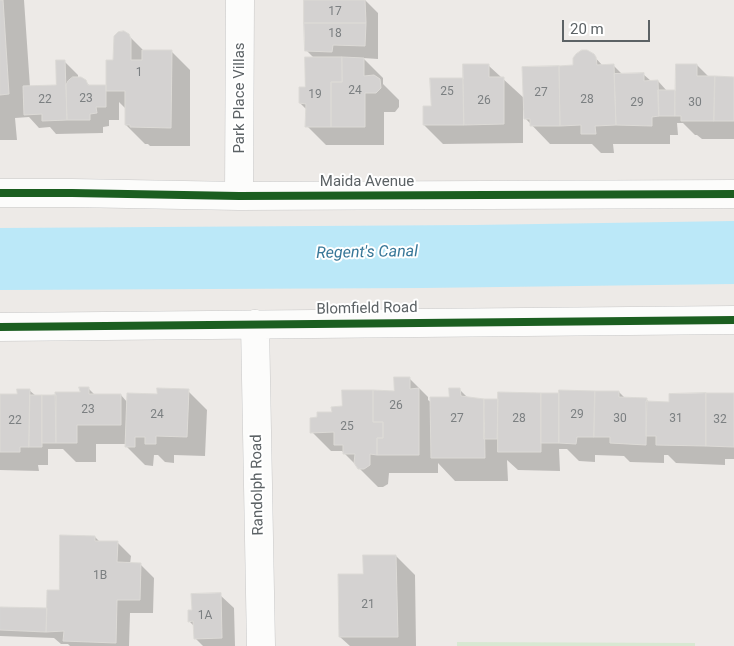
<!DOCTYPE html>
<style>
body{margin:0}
#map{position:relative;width:734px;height:646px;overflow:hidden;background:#edeae7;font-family:Roboto,sans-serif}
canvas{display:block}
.scale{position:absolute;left:562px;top:20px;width:88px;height:22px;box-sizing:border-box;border:2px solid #5c6265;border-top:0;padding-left:6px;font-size:15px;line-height:18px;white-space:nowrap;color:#5c6265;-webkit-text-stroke:4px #fff;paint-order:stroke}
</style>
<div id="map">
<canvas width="734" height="646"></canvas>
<div class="scale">20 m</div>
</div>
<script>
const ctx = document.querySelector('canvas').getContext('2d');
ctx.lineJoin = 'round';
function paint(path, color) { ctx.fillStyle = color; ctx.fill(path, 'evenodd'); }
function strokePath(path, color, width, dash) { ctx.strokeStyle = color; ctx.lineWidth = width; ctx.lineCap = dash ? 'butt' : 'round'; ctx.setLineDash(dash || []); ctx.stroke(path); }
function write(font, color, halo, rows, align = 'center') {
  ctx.font = font + ' Roboto,sans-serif'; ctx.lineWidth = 4; ctx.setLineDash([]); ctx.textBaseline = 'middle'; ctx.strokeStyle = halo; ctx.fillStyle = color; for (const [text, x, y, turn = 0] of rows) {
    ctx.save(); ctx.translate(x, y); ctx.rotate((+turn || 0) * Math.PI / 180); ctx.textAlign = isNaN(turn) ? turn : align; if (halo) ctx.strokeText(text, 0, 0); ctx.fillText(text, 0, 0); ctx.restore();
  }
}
paint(new Path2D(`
 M 457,642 L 695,643 L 695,646 L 457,646 Z`), '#d8e8d2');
paint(new Path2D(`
 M 734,221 L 734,284 L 423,288 L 0,290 L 0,228 L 473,225 Z`), '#bbe8f8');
paint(new Path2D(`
 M 0,0 L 24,0 L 30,87 L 58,86 L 64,61 L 78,75 L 78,78 L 85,81 L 90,86 L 107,86 L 114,61 L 128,35 L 144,51 L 171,51 L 190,70 L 190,146 L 150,146 L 148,144 L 145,144 L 126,125 L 126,109 L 119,102 L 119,120 L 109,120 L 109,126 L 103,127 L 103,133 L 56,134 L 50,127 L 39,128 L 29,117 L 15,118 L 17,140 L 0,140 Z
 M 305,0 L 365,0 L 378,13 L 378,59 L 363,58 L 383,78 L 383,84 L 399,100 L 399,107 L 395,112 L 384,112 L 384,145 L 326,145 L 307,126 L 307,110 L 300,103 L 307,88 L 314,58 L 306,50 Z
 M 590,52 L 603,66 L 614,66 L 623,75 L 643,74 L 651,81 L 658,81 L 667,91 L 677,91 L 697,65 L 709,77 L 734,78 L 734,139 L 702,139 L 697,135 L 695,135 L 683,123 L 677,123 L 678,135 L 670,135 L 670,144 L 613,144 L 614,153 L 601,153 L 592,144 L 550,144 L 525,118 L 525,110 L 523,110 L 523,143 L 443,144 L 424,125 L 432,107 L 431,80 L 464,79 L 489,66 L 525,99 L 574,67 Z
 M 409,378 L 428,397 L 428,400 L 432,403 L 450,399 L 460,390 L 468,398 L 485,400 L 559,394 L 619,392 L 625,398 L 646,399 L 650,403 L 671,403 L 734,394 L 734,459 L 725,459 L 725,465 L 676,463 L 668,455 L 664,455 L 664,463 L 630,462 L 624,456 L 595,455 L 595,462 L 579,461 L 567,449 L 559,449 L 560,471 L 518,470 L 507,460 L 508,481 L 455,481 L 438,463 L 438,473 L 389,473 L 388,484 L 383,487 L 378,487 L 342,451 L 331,451 L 312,432 L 333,413 L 343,408 L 395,392 Z
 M 88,388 L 95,395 L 121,395 L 127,402 L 188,391 L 207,410 L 205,456 L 174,455 L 174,463 L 165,462 L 158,455 L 154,455 L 153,466 L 145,465 L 126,446 L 126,444 L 96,444 L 96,462 L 76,462 L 63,449 L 48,449 L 48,465 L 38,465 L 39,471 L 0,470 L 0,395 L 19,395 L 29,390 L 36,396 L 81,393 Z
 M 95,537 L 100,542 L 117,542 L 131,556 L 130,564 L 140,564 L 154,578 L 153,613 L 130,613 L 129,646 L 70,646 L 68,644 L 61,644 L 54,638 L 0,636 L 0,608 L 48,610 Z
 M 396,556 L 415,575 L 416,646 L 350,646 L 340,637 L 364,575 Z
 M 220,595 L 234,608 L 235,646 L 203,646 L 195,638 L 195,627 L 189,621 L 193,612 Z`), '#0003');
const building = new Path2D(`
 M 0,0 L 3,0 L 9,94 L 0,95 Z
 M 304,0 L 365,0 L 366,23 L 304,23 Z
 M 304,23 L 366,23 L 365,46 L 333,45 L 332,52 L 305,51 Z
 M 124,31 L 129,34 L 131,39 L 131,60 L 142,60 L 142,50 L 172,50 L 171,128 L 130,127 L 130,125 L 125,125 L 125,91 L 106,91 L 106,60 L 113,60 L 114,36 L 118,32 Z
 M 582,50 L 587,50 L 594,54 L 596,57 L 597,65 L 614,64 L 616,125 L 595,126 L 596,134 L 581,134 L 581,125 L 560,126 L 559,66 L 573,65 L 573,58 L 576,54 Z
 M 305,57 L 342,57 L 342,82 L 331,82 L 331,127 L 305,127 L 306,104 L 299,103 L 299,87 L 305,87 Z
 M 342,57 L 364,58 L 364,76 L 374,75 L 380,79 L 381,88 L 376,93 L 365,93 L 365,127 L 331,127 L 331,82 L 342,82 Z
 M 56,60 L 65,60 L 67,120 L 42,121 L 42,114 L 24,115 L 23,86 L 56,85 Z
 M 463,64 L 489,64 L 489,77 L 504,77 L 504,124 L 464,125 Z
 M 676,64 L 697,64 L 697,76 L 715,76 L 714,121 L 681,121 L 681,116 L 675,116 Z
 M 559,66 L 560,126 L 530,126 L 530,119 L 524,119 L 522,67 Z
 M 644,73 L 644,81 L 658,80 L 659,116 L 652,117 L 652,126 L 616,125 L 614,74 Z
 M 715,76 L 734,77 L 734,121 L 714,121 Z
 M 73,77 L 81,77 L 86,80 L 88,85 L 106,85 L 106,107 L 96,107 L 97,113 L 90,114 L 90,120 L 67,120 L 66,85 L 68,81 Z
 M 430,78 L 463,78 L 464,125 L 423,125 L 423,106 L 431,106 Z
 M 658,90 L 675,90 L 675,116 L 659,116 Z
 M 394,377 L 410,377 L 410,389 L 419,388 L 419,455 L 377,455 L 377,438 L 383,438 L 383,422 L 373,422 L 373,390 L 394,391 Z
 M 79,387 L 89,387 L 89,394 L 121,394 L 121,425 L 77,425 L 77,443 L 56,443 L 55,392 L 80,392 Z
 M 157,388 L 189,389 L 187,437 L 156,436 L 156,444 L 145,444 L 145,437 L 135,437 L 135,447 L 125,447 L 127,393 L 157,394 Z
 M 449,388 L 460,388 L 461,396 L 484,399 L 485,458 L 431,458 L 430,397 L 449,397 Z
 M 17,389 L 30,389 L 29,447 L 20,447 L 20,452 L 0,452 L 0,394 L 17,394 Z
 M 342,390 L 373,390 L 373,422 L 383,422 L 383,438 L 377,438 L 377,455 L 370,454 L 370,465 L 364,469 L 358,469 L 354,463 L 355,454 L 343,454 L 343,445 L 334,445 L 334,432 L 310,433 L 310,418 L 317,417 L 317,412 L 332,412 L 331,407 L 342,406 Z
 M 559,390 L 595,391 L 594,437 L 577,437 L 576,444 L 559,443 Z
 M 595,391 L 619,391 L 619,397 L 647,398 L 646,445 L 610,443 L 610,437 L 594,437 Z
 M 498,392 L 541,393 L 541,452 L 498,452 Z
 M 541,393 L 559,393 L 559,443 L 541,443 Z
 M 706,393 L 706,446 L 656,445 L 656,436 L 646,436 L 646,401 L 669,402 L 669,394 Z
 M 706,393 L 734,393 L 734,447 L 706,446 Z
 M 30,395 L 42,395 L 42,447 L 29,447 Z
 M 42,395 L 56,395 L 56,443 L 42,443 Z
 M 484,399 L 498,399 L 497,439 L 484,439 Z
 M 60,535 L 95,536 L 95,541 L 118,541 L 117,562 L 141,563 L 140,600 L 117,600 L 116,643 L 63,641 L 64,631 L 46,632 L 47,590 L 59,590 Z
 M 363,555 L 396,555 L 398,637 L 339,637 L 338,574 L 363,574 Z
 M 221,593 L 222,638 L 194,639 L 193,621 L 188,622 L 188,610 L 192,610 L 191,594 Z
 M 0,607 L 47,608 L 46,632 L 0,630 Z`);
paint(building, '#d4d2d1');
strokePath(building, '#dcdad6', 1);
const minor = new Path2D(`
 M 0,193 L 72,193 L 239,196 L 734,194
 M 239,196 L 240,0
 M 255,324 L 261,646
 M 0,327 L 734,320`);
strokePath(minor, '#c8c8c8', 29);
strokePath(minor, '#fcfcfb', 28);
strokePath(new Path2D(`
 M 0,193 L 72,193 L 239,196 L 734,194
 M 0,327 L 734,320`), '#1b5e20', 8);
write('12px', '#7b7f81', null, [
 ["17",335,12],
 ["18",335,34],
 ["1",139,73],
 ["24",355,91],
 ["25",447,92],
 ["27",541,93],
 ["19",315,95],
 ["23",86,99],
 ["22",45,100],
 ["28",587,100],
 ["26",484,101],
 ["29",637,103],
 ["30",695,103],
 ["26",396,406],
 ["23",88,410],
 ["24",157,415],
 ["29",577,415],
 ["27",457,419],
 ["28",519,419],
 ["30",620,419],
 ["31",676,419],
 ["32",720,420],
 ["22",15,421],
 ["25",347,427],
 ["1B",100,576],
 ["21",368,605],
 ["1A",205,616]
]);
write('15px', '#5c6265', '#fff', [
 ["Park Place Villas",240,98,-90],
 ["Maida Avenue",367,182],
 ["Blomfield Road",367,309,-1],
 ["Randolph Road",258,485,-91]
]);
write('italic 16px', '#387798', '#fff', [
 ["Regent's Canal",367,253,-1]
]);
</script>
